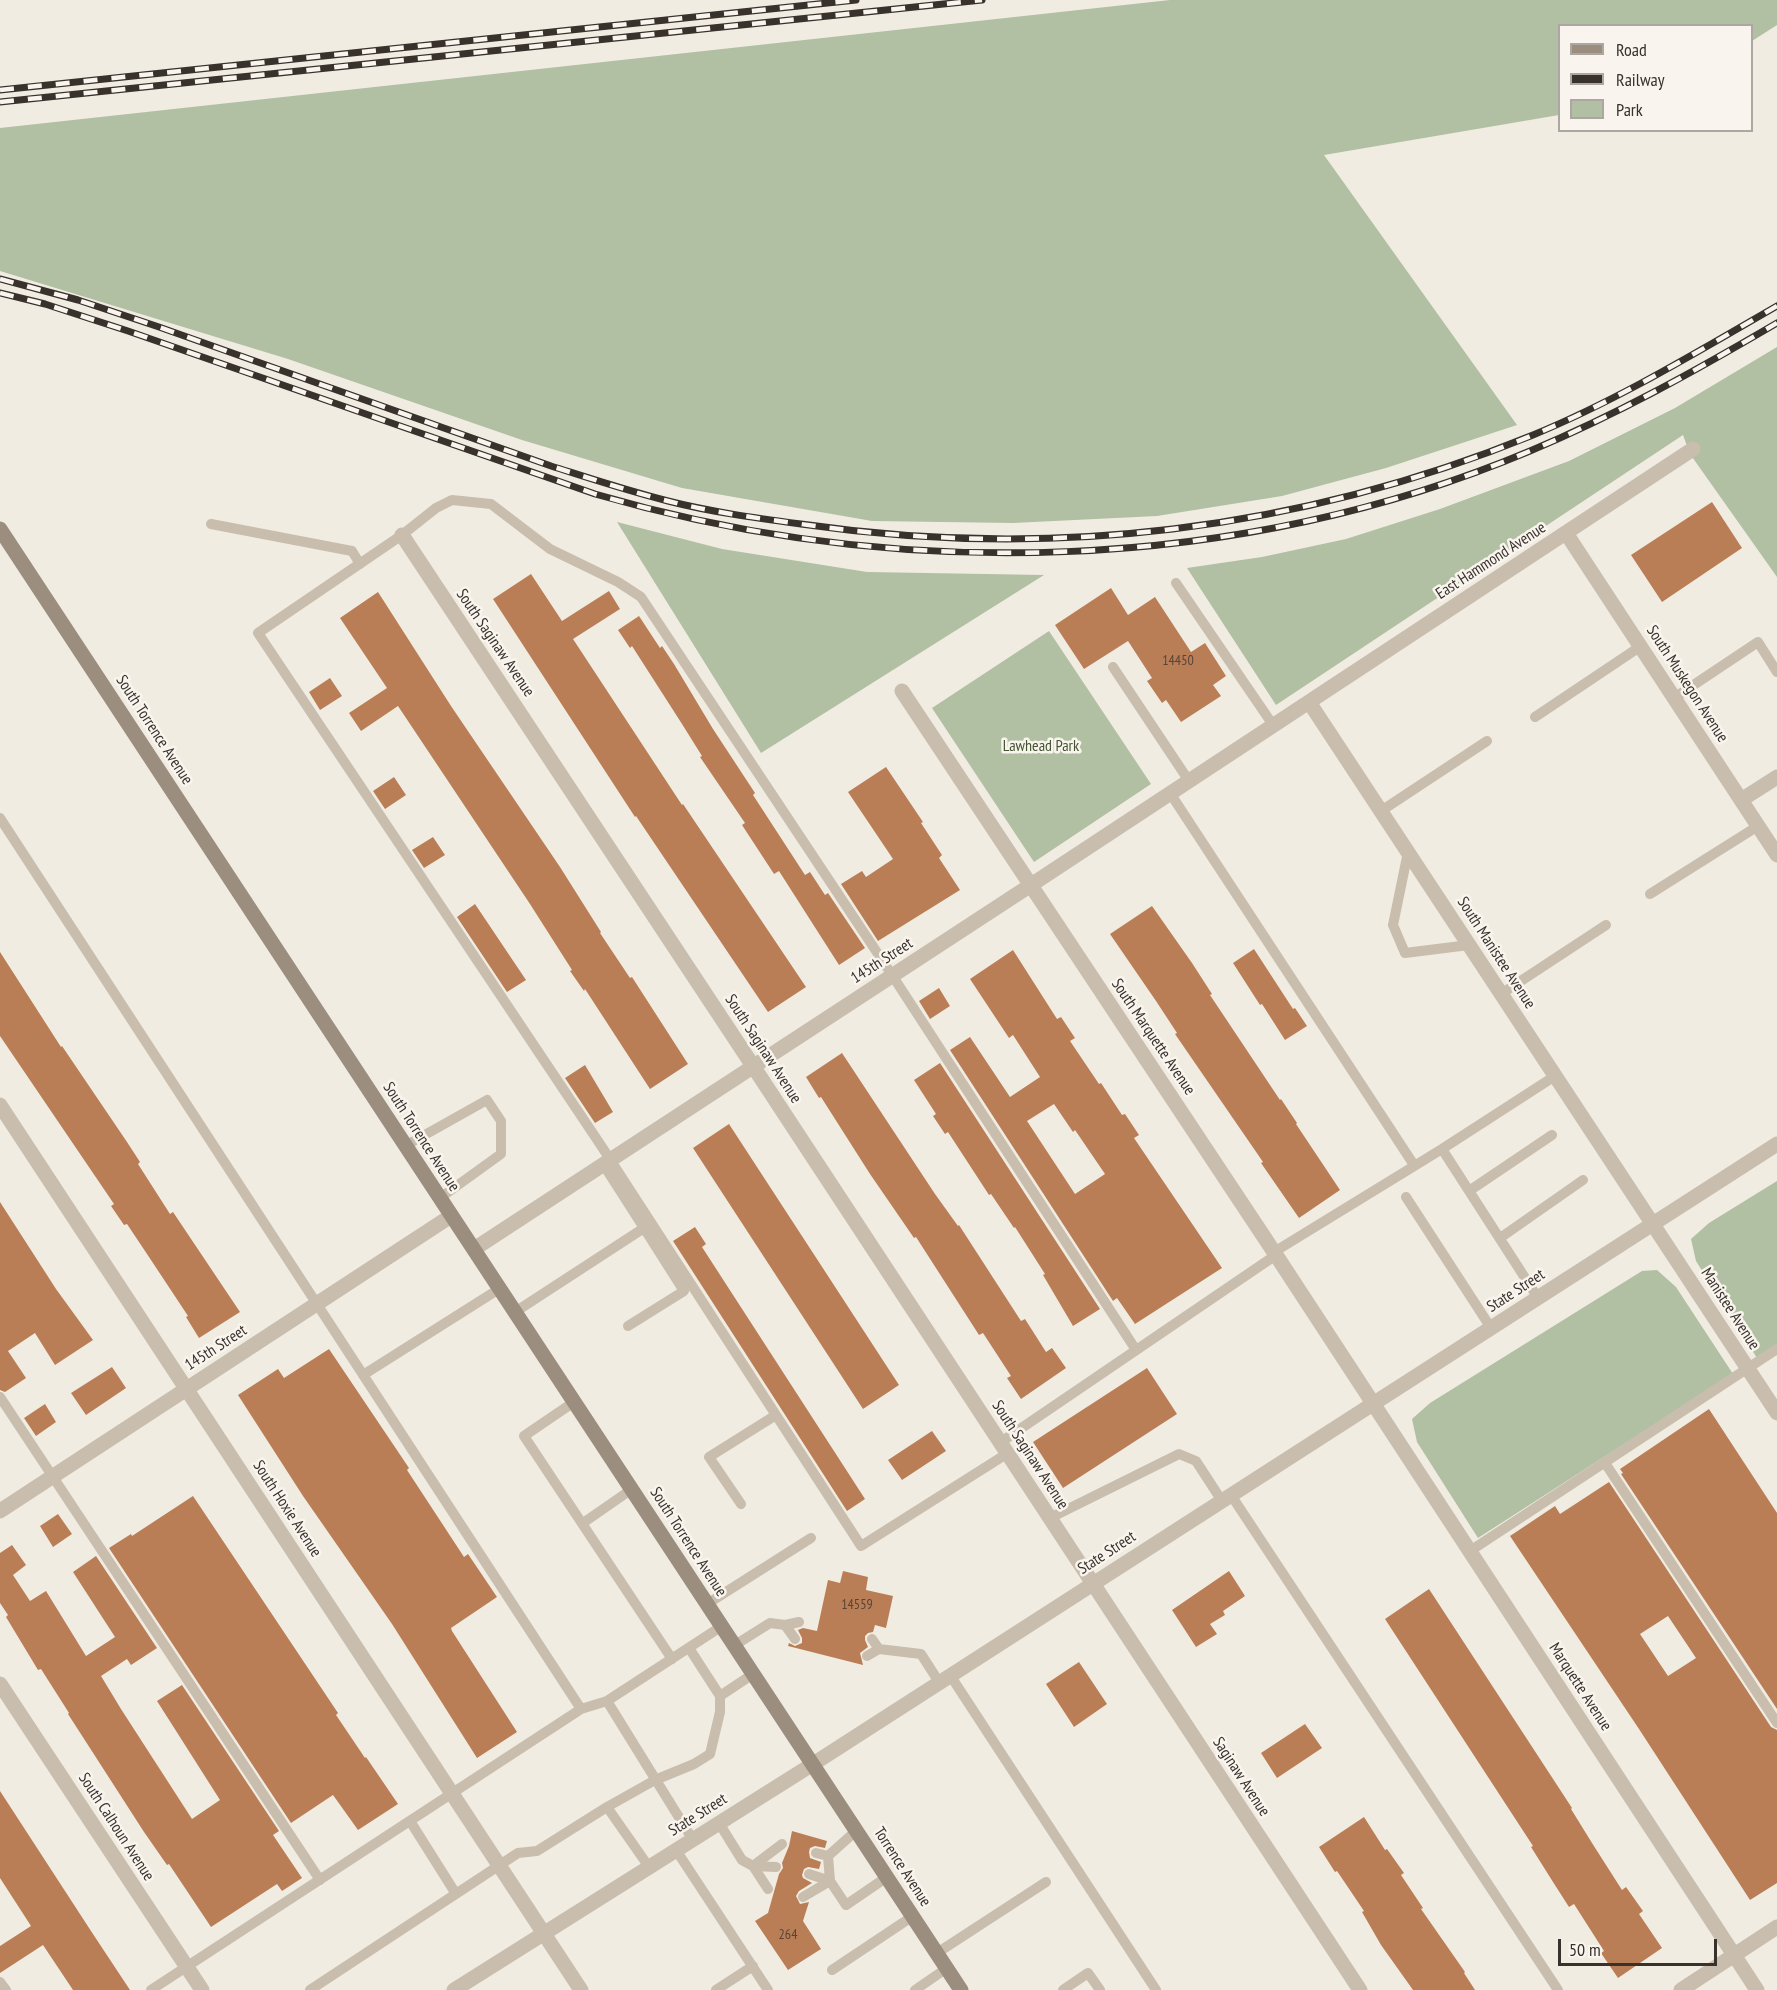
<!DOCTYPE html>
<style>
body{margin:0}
#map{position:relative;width:1777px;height:1990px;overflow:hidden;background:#f1ece1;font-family:"PT Sans Narrow",sans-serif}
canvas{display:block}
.legend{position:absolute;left:1558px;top:24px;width:195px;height:108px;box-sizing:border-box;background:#f9f5ee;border:2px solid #aca7a0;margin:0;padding:8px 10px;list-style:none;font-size:18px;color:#38312c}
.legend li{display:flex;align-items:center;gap:12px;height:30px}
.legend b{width:30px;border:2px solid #aca7a0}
.scale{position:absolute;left:1558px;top:1939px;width:159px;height:27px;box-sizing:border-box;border:3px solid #38312c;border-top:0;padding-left:8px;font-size:18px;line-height:21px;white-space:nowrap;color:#38312c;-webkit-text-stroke:4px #f9f5ee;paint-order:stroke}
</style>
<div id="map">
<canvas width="1777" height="1990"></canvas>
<ul class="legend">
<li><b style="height:8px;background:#9c8e7f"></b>Road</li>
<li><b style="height:8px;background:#38312c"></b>Railway</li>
<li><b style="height:16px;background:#b1bfa2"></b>Park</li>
</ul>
<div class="scale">50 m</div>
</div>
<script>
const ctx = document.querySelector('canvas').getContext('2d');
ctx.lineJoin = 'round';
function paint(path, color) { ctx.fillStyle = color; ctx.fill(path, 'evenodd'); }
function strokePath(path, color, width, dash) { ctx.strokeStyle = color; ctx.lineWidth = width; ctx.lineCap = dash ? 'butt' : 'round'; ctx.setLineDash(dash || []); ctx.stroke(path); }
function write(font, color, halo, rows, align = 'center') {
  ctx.font = font + ' "PT Sans Narrow",sans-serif'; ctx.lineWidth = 5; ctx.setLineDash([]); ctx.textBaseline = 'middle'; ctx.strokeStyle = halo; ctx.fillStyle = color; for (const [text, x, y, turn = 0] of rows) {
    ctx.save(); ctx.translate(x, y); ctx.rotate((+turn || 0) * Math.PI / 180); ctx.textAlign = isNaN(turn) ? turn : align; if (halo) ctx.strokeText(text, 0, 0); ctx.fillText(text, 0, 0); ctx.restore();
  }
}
paint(new Path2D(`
 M 1170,0 L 1777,0 L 1777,25 L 1752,41 L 1752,26 L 1560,26 L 1559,115 L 1324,155 L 1517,425 L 1386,468 L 1282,496 L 1157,516 L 1013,523 L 872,521 L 682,488 L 522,440 L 288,359 L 0,271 L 0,128 Z
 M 1777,347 L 1777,577 L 1690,454 L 1683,435 L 1276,705 L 1187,568 L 1262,557 L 1346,539 L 1440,509 L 1569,461 L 1675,408 Z
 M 617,522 L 722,549 L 867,572 L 1044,575 L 761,753 Z
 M 1049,631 L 1151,784 L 1034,862 L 932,708 Z
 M 1777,1181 L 1777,1346 L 1757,1358 L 1696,1261 L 1691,1239 L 1709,1223 Z
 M 1657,1270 L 1676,1287 L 1733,1374 L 1478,1538 L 1417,1442 L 1412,1419 L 1430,1403 L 1642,1271 Z`), '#b1bfa2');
paint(new Path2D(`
 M 1712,502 L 1742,548 L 1662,602 L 1631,555 Z
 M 531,574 L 562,621 L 609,591 L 620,609 L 573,639 L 682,805 L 683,804 L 806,987 L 768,1012 L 636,816 L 635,817 L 493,599 Z
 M 1111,588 L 1128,615 L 1155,597 L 1191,652 L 1205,643 L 1226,676 L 1213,685 L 1221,696 L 1181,722 L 1166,700 L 1162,703 L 1147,681 L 1152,678 L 1128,641 L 1084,669 L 1055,625 Z
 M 378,592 L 451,706 L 560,867 L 601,932 L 600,933 L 630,978 L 632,977 L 688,1064 L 650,1089 L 585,989 L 584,991 L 570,971 L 572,970 L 530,904 L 398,706 L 361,731 L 349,713 L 387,688 L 340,618 Z
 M 639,616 L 660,648 L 662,646 L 674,664 L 713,729 L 755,793 L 753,795 L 805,875 L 810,872 L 825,895 L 828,893 L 865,948 L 839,965 L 779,871 L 774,874 L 742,825 L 745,823 L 700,757 L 702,756 L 682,724 L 632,646 L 630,648 L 618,630 Z
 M 330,678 L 342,696 L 320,710 L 309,692 Z
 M 886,767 L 923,822 L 921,823 L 942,855 L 939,858 L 960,890 L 878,941 L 841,884 L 862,871 L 866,877 L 893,859 L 848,792 Z
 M 394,777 L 406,795 L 385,809 L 373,791 Z
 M 433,837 L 445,855 L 424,868 L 412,850 Z
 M 475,904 L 526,980 L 507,992 L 457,917 Z
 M 1152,906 L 1192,963 L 1212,994 L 1210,995 L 1280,1100 L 1281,1099 L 1297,1123 L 1296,1124 L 1340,1190 L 1299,1218 L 1261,1163 L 1263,1162 L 1175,1034 L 1177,1033 L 1156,1001 L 1110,934 Z
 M 1254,949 L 1293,1009 L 1295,1008 L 1307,1026 L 1285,1040 L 1262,1004 L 1260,1005 L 1233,963 Z
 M 1013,950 L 1057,1019 L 1061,1017 L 1075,1038 L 1070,1041 L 1099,1084 L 1101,1083 L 1122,1115 L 1125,1114 L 1139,1135 L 1134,1138 L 1222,1268 L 1135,1324 L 1117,1298 L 1113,1301 L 950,1050 L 970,1037 L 1010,1097 L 1040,1077 L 1013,1035 L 1009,1038 L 970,979 ZM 1054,1104 L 1073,1132 L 1075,1130 L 1105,1174 L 1075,1194 L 1027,1121 Z
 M 0,952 L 61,1047 L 62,1046 L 127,1142 L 140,1162 L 138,1164 L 170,1214 L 173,1212 L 240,1312 L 199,1338 L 186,1317 L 188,1316 L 149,1257 L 127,1224 L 124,1225 L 111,1206 L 114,1204 L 0,1036 Z
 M 939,988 L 950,1006 L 930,1019 L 919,1001 Z
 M 842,1053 L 935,1194 L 958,1226 L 959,1225 L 1021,1321 L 1025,1319 L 1046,1352 L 1052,1348 L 1066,1368 L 1021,1399 L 1007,1378 L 1011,1376 L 983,1333 L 979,1335 L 916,1237 L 914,1238 L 870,1174 L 821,1097 L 819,1098 L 806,1077 Z
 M 940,1063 L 1100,1309 L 1073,1326 L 1043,1275 L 1045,1274 L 1015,1227 L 1014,1228 L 991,1194 L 989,1195 L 948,1132 L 945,1134 L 933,1116 L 936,1114 L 914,1080 Z
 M 585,1065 L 613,1112 L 595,1123 L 565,1078 Z
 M 729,1124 L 899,1385 L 863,1409 L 693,1148 Z
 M 0,1202 L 56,1289 L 93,1340 L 55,1365 L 35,1333 L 8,1351 L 26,1378 L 5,1392 L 0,1390 Z
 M 695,1227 L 706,1244 L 702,1247 L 865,1499 L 847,1511 L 673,1241 Z
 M 329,1349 L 409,1468 L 407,1470 L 464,1557 L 468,1554 L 497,1597 L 451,1628 L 452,1631 L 517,1732 L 477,1758 L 392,1624 L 303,1496 L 238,1395 L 278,1369 L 284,1378 Z
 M 112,1367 L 126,1388 L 86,1415 L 71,1393 Z
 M 1147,1368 L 1177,1414 L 1063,1488 L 1033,1442 Z
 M 45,1404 L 56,1422 L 36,1436 L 24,1418 Z
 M 1709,1409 L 1777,1513 L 1777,1709 L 1621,1474 L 1623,1473 L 1620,1469 Z
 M 932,1431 L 946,1451 L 902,1480 L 888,1460 Z
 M 1609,1482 L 1771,1727 L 1777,1730 L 1777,1883 L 1750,1900 L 1639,1729 L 1510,1536 L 1555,1506 L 1560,1514 ZM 1668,1616 L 1696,1658 L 1668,1676 L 1640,1634 Z
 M 193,1496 L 338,1713 L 336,1715 L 365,1758 L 366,1757 L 398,1804 L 358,1830 L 333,1795 L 291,1823 L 109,1548 L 131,1534 L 132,1536 Z
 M 58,1514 L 72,1534 L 53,1547 L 40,1526 Z
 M 12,1545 L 26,1565 L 13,1575 L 30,1601 L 46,1591 L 86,1656 L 115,1637 L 73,1572 L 96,1556 L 157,1648 L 131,1665 L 127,1659 L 101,1676 L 121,1709 L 192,1819 L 220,1800 L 157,1701 L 182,1685 L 279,1831 L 273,1835 L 302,1878 L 282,1891 L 277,1884 L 211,1927 L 169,1864 L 167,1865 L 144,1832 L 68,1714 L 69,1713 L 41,1669 L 38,1670 L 6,1617 L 8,1615 L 0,1603 L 0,1553 Z
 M 843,1571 L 868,1577 L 866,1590 L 893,1596 L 886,1628 L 875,1625 L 873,1632 L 868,1633 L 865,1636 L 865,1640 L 868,1647 L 860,1653 L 863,1665 L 788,1646 L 789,1643 L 795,1646 L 802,1643 L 802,1638 L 798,1630 L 803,1628 L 817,1631 L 828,1580 L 840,1583 Z
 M 1229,1571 L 1245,1596 L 1223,1611 L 1225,1615 L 1210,1624 L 1217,1634 L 1196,1647 L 1172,1610 Z
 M 1429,1589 L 1572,1808 L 1571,1809 L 1592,1843 L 1622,1890 L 1626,1887 L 1643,1911 L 1639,1914 L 1662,1948 L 1618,1978 L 1601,1953 L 1604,1951 L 1574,1904 L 1569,1907 L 1553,1882 L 1531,1847 L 1533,1846 L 1385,1619 Z
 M 1079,1662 L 1107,1704 L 1074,1727 L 1046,1684 Z
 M 1305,1724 L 1322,1748 L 1277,1778 L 1261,1753 Z
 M 0,1791 L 91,1931 L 130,1990 L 73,1990 L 43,1945 L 0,1973 L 0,1946 L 31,1926 L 0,1878 Z
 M 1364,1817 L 1385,1850 L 1387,1849 L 1404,1873 L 1401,1875 L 1423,1908 L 1421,1909 L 1465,1972 L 1464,1973 L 1475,1990 L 1413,1990 L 1381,1945 L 1362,1912 L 1364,1911 L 1337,1871 L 1335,1872 L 1319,1847 Z
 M 792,1831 L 827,1841 L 825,1848 L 815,1846 L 810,1848 L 809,1852 L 810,1858 L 821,1862 L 819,1869 L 808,1867 L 804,1869 L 802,1875 L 803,1878 L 812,1883 L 799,1891 L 796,1896 L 800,1904 L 809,1902 L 803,1921 L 821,1949 L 788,1970 L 755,1921 L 768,1913 L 779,1874 L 783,1868 L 782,1863 L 789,1846 Z`), '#ba7e57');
strokePath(new Path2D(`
 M 211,524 L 352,551 L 360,564
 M 1176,583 L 1273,725
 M 1113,667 L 1189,781
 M 1674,698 L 1758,642 L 1777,672
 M 1535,717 L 1641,646
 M 1170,793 L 1414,1165
 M 1381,811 L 1487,741
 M 0,818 L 581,1709
 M 1408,852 L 1393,925 L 1405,953 L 1469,945
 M 1650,894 L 1758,826
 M 1501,994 L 1606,925
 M 405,1146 L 487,1100 L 501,1121 L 501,1154 L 440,1198
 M 1469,1191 L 1552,1135
 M 1406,1197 L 1491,1328
 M 1500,1238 L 1583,1180
 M 1274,1252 L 1442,1149
 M 1538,1298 L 1442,1149 L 1555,1076
 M 515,1312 L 644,1228 L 603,1164
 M 628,1326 L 684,1291 L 644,1228
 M 363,1375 L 499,1289
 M 0,1397 L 320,1880
 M 574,1402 L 524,1436 L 672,1659
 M 1001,1442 L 1276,1255
 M 1008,1453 L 861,1546 L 602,1147 L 258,633 L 402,535 L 436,508 L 452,500 L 491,504 L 550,549 L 618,582 L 641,597 L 892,975 L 1136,1350
 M 1605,1463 L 1777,1723
 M 1231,1495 L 1558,1990
 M 741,1504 L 709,1457 L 776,1415
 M 1050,1518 L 1179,1454 L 1196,1461 L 1222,1501
 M 583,1523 L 632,1489
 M 1470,1551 L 1777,1349
 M 707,1604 L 811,1538
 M 795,1639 L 785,1625 L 799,1622
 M 872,1639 L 879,1649 L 921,1654 L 939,1682
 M 735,1645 L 770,1623 L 785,1625
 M 689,1648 L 720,1696
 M 867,1656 L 879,1649
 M 950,1675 L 1156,1990
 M 607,1807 L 655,1780 L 694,1764 L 710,1754 L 720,1712 L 720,1696 L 753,1674
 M 410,1821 L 456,1894
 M 719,1823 L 742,1860 L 753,1866 L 768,1889
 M 693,1840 L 607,1701 L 722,1626
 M 676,1850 L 768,1990
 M 828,1856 L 857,1830
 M 753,1866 L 782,1844
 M 753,1866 L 776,1867
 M 809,1874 L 830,1881 L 828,1856 L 816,1853
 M 803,1897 L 830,1881 L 846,1905 L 887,1877
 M 937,1953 L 1046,1882
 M 832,1970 L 913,1916
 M 0,1982 L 6,1990
 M 151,1990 L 581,1709 L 607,1701
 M 310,1990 L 518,1853 L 537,1851 L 607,1807 L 649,1867
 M 716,1990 L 753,1966
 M 915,1990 L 947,1968
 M 1063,1990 L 1088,1973 L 1100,1990`), '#c9beae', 10);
strokePath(new Path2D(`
 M 1566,533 L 1777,855
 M 402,535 L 753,1066 L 1360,1990
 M 902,691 L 1274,1252 L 1757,1990
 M 1309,702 L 1777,1413
 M 1741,800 L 1777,777
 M 0,1105 L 581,1990
 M 474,1249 L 1031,885 L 1693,449
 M 0,1511 L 451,1216
 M 0,1684 L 202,1990
 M 1681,1990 L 1777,1927`), '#c9beae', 15);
strokePath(new Path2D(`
 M 454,1990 L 813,1764 L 1777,1144`), '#c9beae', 15);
strokePath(new Path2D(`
 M 0,529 L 961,1990`), '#9c8e7f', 15);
const rail = new Path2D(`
 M 0,90 L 856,0
 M 0,102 L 982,0
 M 0,279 L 78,300 L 159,327 L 551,466 C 589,478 628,491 668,501 C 711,512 756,518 801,524 C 1051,560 1298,531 1533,435 C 1618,400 1697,352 1777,306
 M 0,293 L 45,304 L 128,331 L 595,494 C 898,582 1237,574 1530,451 C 1616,415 1697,370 1777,323`);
strokePath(rail, '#38312c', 7);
strokePath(rail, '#f9f5ee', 4.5, [14]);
write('14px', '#584437', null, [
 ["14450",1178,661],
 ["14559",857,1605],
 ["264",788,1935]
]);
write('16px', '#38312c', '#f9f5ee', [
 ["East Hammond Avenue",1491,561,-33],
 ["South Saginaw Avenue",495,643,56],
 ["South Muskegon Avenue",1687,684,57],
 ["South Torrence Avenue",154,730,57],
 ["South Manistee Avenue",1496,953,57],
 ["145th Street",882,961,-33],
 ["South Marquette Avenue",1153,1037,56],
 ["South Saginaw Avenue",763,1049,57],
 ["South Torrence Avenue",421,1137,57],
 ["State Street",1516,1291,-33],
 ["Manistee Avenue",1730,1309,57],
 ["145th Street",216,1348,-33],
 ["South Saginaw Avenue",1030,1455,57],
 ["South Hoxie Avenue",287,1509,57],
 ["South Torrence Avenue",688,1542,57],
 ["State Street",1107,1553,-33],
 ["Marquette Avenue",1580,1687,57],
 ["Saginaw Avenue",1241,1777,57],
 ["State Street",698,1815,-32],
 ["South Calhoun Avenue",116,1827,57],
 ["Torrence Avenue",902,1867,57]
]);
write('16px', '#425432', '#f9f5ee', [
 ["Lawhead Park",1041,746]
]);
</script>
